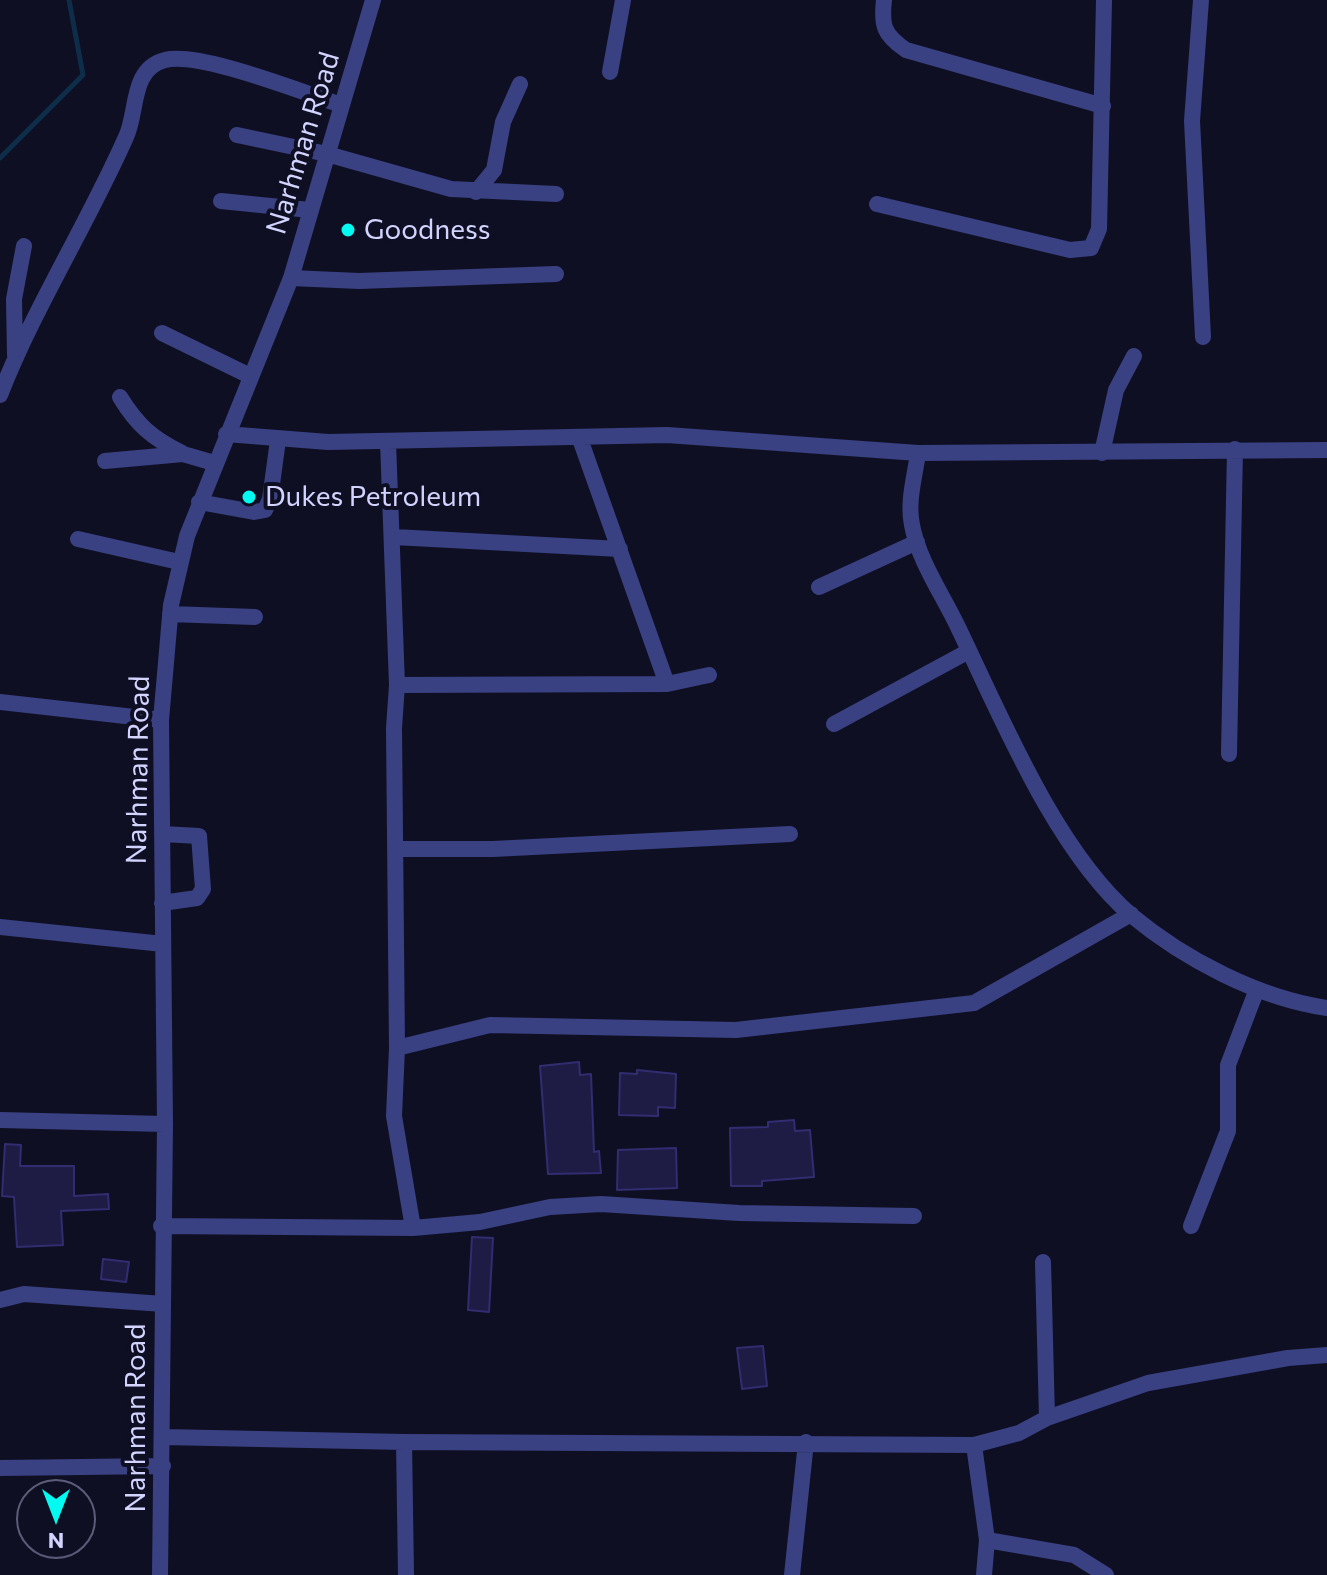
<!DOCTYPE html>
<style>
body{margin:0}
#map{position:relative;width:1327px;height:1575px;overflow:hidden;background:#0f0f24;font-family:Commissioner,sans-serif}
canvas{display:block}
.north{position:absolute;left:16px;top:1479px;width:80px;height:80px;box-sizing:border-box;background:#0f0f24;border:2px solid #5d5d7b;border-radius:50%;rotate:180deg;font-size:22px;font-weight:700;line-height:32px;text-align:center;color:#d2d3fe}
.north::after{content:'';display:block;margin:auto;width:28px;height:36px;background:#03faf1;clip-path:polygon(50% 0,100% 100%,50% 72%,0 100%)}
</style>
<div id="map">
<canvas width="1327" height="1575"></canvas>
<div class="north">N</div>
</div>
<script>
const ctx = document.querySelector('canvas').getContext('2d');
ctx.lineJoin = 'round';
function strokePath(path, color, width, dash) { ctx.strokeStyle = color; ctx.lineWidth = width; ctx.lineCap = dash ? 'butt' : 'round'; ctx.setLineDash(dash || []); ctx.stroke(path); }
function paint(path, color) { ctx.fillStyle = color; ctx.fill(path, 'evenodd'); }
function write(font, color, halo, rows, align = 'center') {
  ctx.font = font + ' Commissioner,sans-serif'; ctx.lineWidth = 8; ctx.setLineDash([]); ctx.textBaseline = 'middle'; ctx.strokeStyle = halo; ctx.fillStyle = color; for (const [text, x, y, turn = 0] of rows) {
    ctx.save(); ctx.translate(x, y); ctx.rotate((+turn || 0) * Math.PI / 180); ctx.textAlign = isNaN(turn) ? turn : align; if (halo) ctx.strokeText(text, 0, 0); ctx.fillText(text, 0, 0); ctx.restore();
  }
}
strokePath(new Path2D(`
 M 0,158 L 83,75 L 69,0`), '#0d2d49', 5);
const building = new Path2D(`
 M 579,1062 L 580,1075 L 591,1074 L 594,1152 L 599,1151 L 601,1173 L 548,1174 L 540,1066 Z
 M 637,1070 L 676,1074 L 675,1108 L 658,1107 L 658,1116 L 619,1115 L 620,1073 L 637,1074 Z
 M 794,1120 L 795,1131 L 810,1130 L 814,1177 L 762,1181 L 762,1186 L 731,1186 L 730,1128 L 768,1127 L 768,1122 Z
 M 5,1144 L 21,1145 L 20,1166 L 74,1166 L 74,1196 L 108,1194 L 109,1209 L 61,1211 L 63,1245 L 17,1247 L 14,1197 L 2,1196 Z
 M 676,1148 L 677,1188 L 617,1190 L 618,1150 Z
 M 472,1237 L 493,1238 L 489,1312 L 468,1310 Z
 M 103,1259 L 129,1262 L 126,1282 L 101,1279 Z
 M 763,1346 L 767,1386 L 742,1389 L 737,1348 Z`);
paint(building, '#1e1b45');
strokePath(building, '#312d70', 2);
strokePath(new Path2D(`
 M 884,0 C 881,26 884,35 906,50 L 1103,106
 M 1201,0 L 1192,121 L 1203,337
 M 610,72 L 623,0
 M 237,135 L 327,154 L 451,189 L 556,194
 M 476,192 L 494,170 L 503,122 L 520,84
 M 221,201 L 310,210
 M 877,204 L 1070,250 L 1091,248 L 1099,229 L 1104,0
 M 291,278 L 359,281 L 556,274
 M 162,333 L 250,376
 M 15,355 L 14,299 L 24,246
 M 0,395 C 35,306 87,225 126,137 C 138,112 130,69 165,60 C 200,51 303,93 342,105
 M 120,397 C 137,425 152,438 182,453
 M 226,434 L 328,442 L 667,435 L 918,453 L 1327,450
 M 580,439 L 667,684
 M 388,442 L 397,685 L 394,728 L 397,1048 L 394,1116 L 413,1228
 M 918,453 C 915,476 907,502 912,525 C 918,559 942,594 957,625 C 1000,714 1055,850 1131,915 C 1184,959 1258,998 1327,1008
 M 1102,453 L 1116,390 L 1134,356
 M 105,461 L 183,454 L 214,463
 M 199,502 L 254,512 L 265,510 L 270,499 L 278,440
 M 394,537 L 620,549
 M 78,539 L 179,562
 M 819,587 L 917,542
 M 170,614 L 255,617
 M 397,685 L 667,684 L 709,675
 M 0,702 L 161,720
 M 834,724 L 969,651
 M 1229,754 L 1235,449
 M 162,834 L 199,836 L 203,889 L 197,898 L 162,903
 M 396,849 L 493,849 L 790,834
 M 0,927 L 163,944
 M 397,1048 L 490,1025 L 736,1030 L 974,1003 L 1131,914
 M 0,1120 L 165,1124
 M 161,1226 L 413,1228 L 480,1222 L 550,1207 L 601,1204 L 739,1213 L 914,1216
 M 1191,1226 L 1228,1131 L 1228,1065 L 1257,989
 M 1043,1262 L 1047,1418
 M 0,1300 L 24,1294 L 163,1304
 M 163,1437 L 404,1442 L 974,1445 L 1019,1433 L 1047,1418 L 1148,1383 L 1288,1358 L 1327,1355
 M 404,1442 L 406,1575
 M 974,1445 L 987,1540 L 984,1575
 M 0,1468 L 163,1466
 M 987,1540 L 1074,1555 L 1106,1575
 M 160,1575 L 165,1124 L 161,720 L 171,605 L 187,536 L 291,278 L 373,0
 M 792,1575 L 806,1442`), '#3a4182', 16);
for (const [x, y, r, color] of [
 [348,230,8,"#03faf1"],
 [249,497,8,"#03faf1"]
]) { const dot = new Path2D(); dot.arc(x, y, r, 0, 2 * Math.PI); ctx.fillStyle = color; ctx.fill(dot); strokePath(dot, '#0f0f24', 3); }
write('28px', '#d2d3fe', '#0f0f24', [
 ["Narhman Road",303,143,-73],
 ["Narhman Road",138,770,-89],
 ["Narhman Road",136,1418,-90]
]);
write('28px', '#d2d3fe', '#0f0f24', [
 ["Goodness",364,230],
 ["Dukes Petroleum",265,497]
], 'left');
</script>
